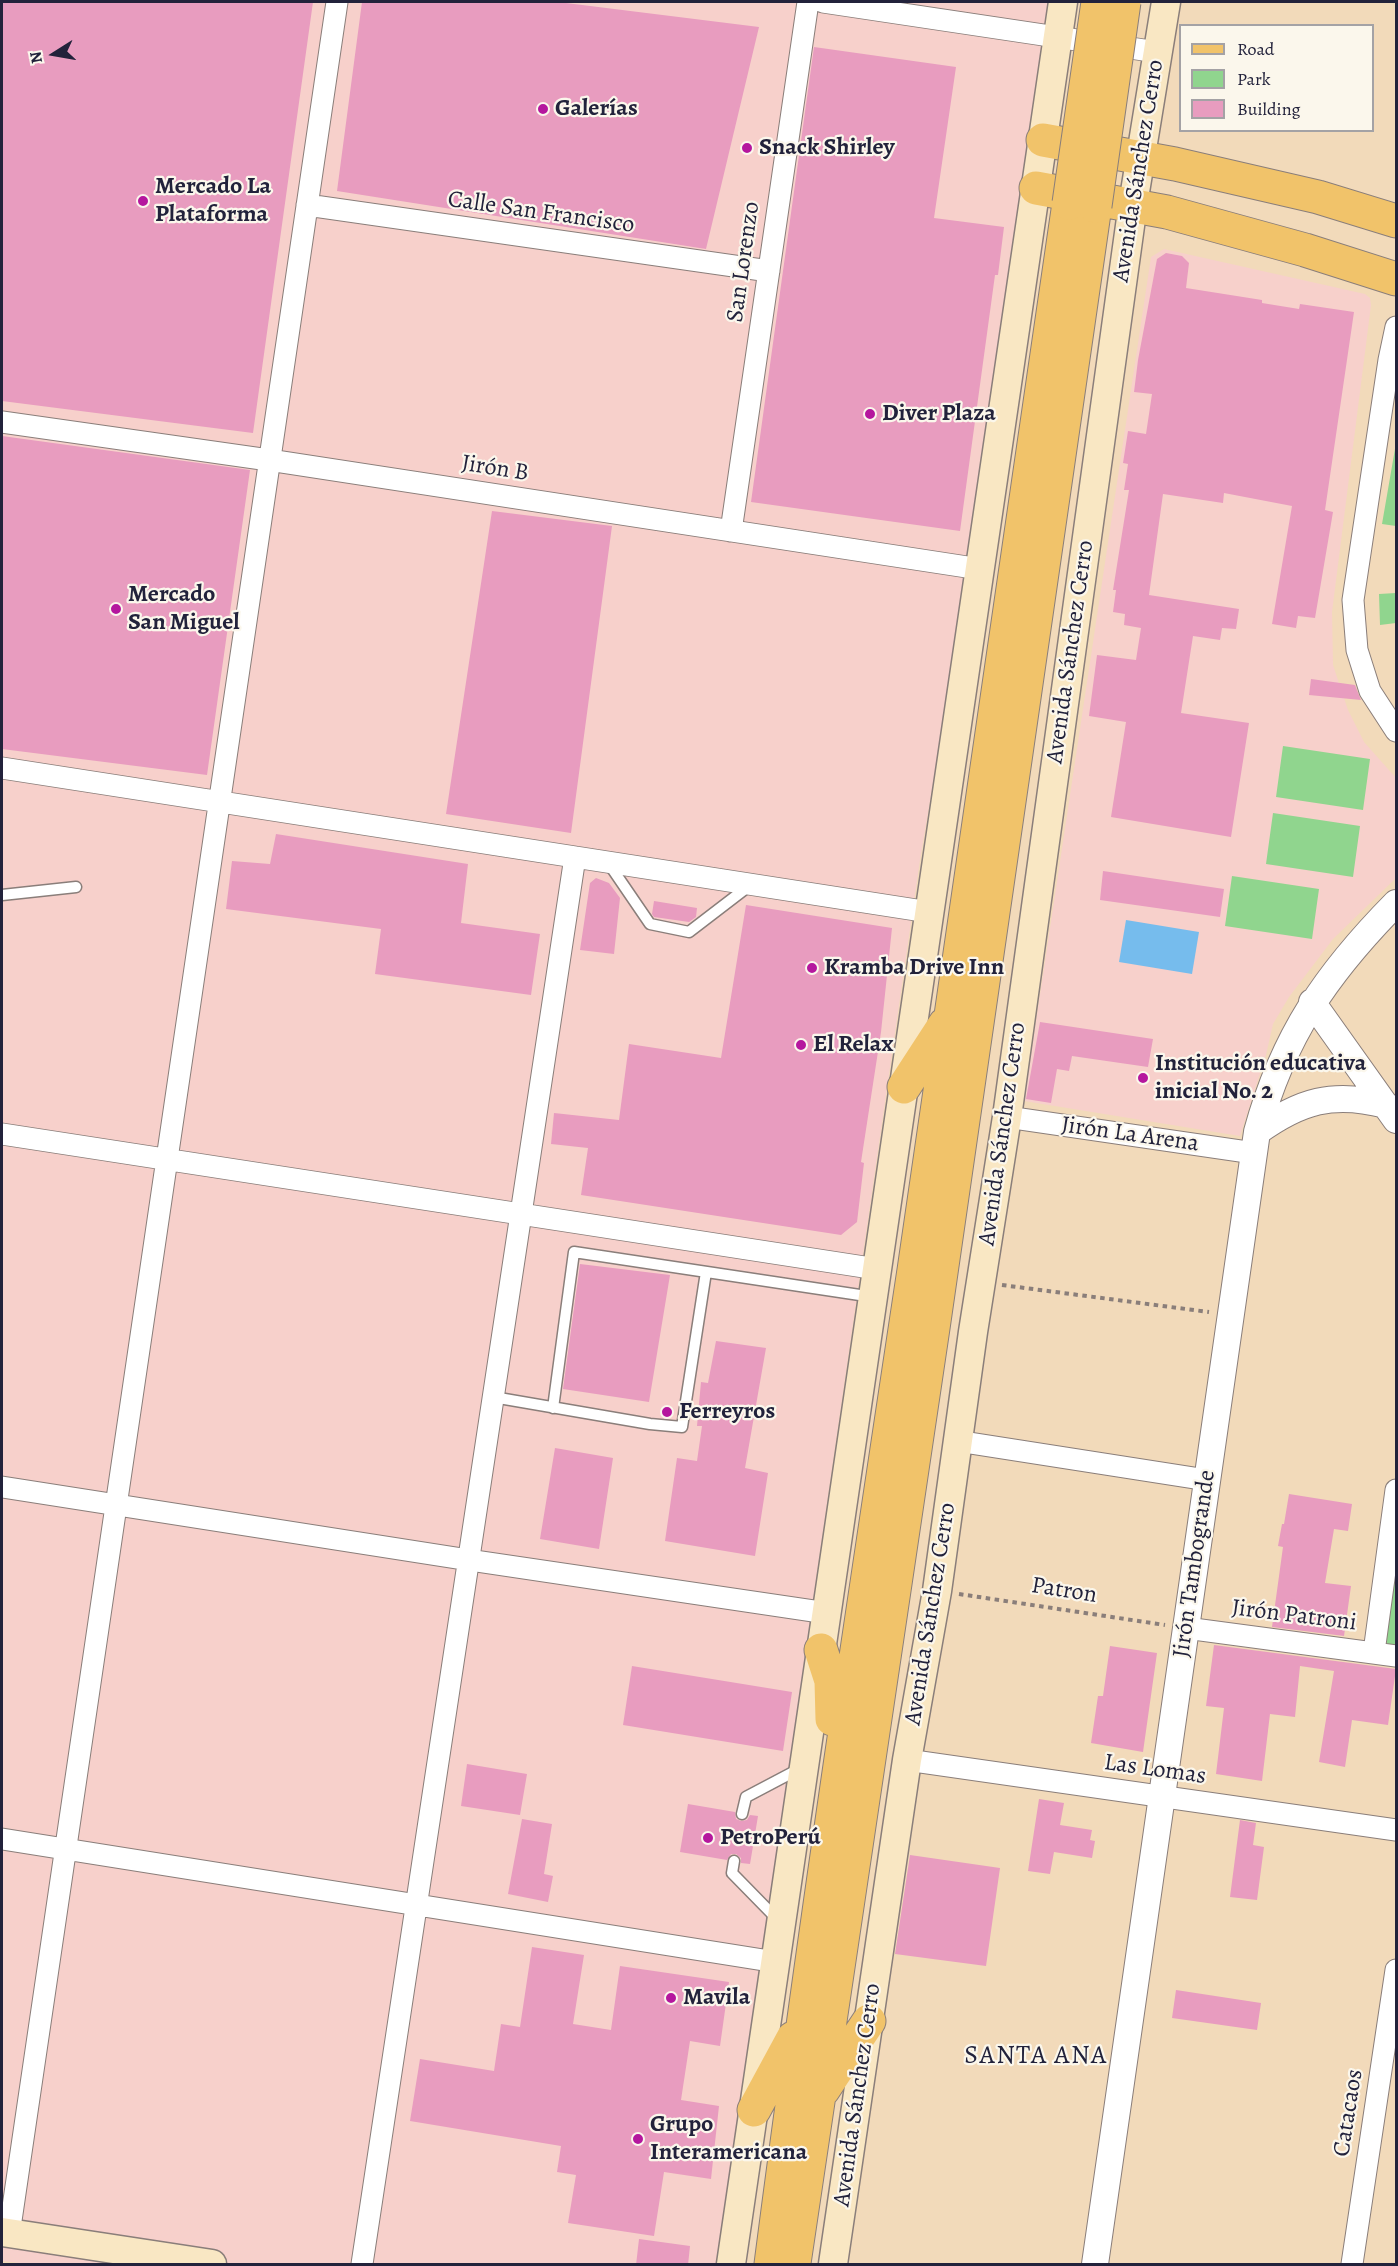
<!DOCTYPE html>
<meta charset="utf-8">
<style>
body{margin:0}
#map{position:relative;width:1398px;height:2266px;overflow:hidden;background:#f2daba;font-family:Alegreya,serif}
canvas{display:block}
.frame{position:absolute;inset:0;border:3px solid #22223b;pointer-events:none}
.legend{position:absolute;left:1179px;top:24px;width:195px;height:108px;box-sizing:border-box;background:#fbf7ec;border:2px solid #a4a2a5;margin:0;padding:8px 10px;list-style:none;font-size:18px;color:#22223b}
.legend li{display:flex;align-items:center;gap:12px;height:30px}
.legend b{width:30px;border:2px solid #a4a2a5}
.north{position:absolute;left:24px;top:24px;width:60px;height:60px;-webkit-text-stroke:4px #fbf7ec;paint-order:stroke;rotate:259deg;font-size:16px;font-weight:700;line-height:24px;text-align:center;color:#22223b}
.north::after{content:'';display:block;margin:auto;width:21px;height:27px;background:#22223b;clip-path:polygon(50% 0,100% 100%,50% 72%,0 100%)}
</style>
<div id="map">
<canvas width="1398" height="2266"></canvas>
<div class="frame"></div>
<ul class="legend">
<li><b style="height:8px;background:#f1c36a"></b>Road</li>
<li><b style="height:16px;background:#90d58e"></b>Park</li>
<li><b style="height:16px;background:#e89cbf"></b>Building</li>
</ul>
<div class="north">N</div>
</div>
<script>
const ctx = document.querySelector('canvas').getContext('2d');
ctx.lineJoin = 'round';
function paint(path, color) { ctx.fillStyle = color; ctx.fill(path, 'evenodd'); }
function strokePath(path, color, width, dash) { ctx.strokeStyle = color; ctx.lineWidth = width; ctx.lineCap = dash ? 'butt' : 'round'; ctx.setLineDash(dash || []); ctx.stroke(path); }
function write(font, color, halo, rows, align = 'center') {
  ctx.font = font + ' Alegreya,serif'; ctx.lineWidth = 4.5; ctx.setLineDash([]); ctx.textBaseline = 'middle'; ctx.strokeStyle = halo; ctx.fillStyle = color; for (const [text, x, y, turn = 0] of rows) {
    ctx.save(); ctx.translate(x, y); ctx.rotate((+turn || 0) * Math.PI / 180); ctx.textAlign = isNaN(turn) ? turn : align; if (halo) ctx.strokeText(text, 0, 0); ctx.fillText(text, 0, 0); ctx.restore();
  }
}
paint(new Path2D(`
 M 2,2 L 1066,2 L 920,860 L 717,2264 L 28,2264 L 2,2261 Z
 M 1164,249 L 1365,294 L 1370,298 L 1371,305 L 1332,612 L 1333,665 L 1348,710 L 1364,742 L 1396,778 L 1396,878 L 1333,939 L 1289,997 L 1273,1024 L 1266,1055 L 1240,1136 L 1024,1101 L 1151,257 Z`), '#f7d0cb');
paint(new Path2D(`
 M 1396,443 L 1396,526 L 1382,524 Z
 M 1396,593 L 1396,623 L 1380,625 L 1379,594 Z
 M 1283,746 L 1370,759 L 1363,810 L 1276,797 Z
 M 1273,813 L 1360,826 L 1353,877 L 1266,864 Z
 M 1232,876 L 1319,889 L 1312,939 L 1225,926 Z
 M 1396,1490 L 1396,1656 L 1374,1652 Z`), '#90d58e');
paint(new Path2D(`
 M 1126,920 L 1199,932 L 1192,974 L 1119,962 Z`), '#76bced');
paint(new Path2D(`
 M 2,2 L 313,2 L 253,433 L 2,401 Z
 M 362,2 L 558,2 L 759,27 L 706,249 L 337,191 Z
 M 814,47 L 956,67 L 934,218 L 1004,227 L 998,275 L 995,275 L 960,531 L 751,502 Z
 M 1166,253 L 1182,256 L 1189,263 L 1186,288 L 1262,300 L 1262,303 L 1299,309 L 1300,304 L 1354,312 L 1325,510 L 1333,512 L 1315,618 L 1298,616 L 1296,628 L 1272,624 L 1292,506 L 1224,493 L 1223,503 L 1163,494 L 1149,595 L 1239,609 L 1236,629 L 1222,628 L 1220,640 L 1193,636 L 1181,713 L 1249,723 L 1231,837 L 1111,817 L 1126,722 L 1089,716 L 1097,655 L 1136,660 L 1141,628 L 1124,625 L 1125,614 L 1113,612 L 1116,590 L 1113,590 L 1129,490 L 1124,490 L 1128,464 L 1123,463 L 1128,431 L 1146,434 L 1152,394 L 1134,392 L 1138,360 L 1157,259 Z
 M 2,436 L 250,470 L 207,775 L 2,749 Z
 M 492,511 L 612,526 L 571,833 L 446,814 Z
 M 1311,679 L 1355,685 L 1361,700 L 1309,695 Z
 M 276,834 L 468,864 L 461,923 L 540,934 L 531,995 L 375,974 L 381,929 L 226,909 L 232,861 L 270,864 Z
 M 1103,871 L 1224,889 L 1220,917 L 1100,900 Z
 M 596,878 L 609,883 L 620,898 L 614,954 L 580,950 L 590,883 Z
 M 654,901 L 697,908 L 696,917 L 689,922 L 654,917 L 652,914 Z
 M 746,905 L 892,928 L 881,1032 L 861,1162 L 864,1163 L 857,1222 L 841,1235 L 581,1195 L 588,1148 L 551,1144 L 554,1113 L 619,1120 L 629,1044 L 721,1058 Z
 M 1040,1022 L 1153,1039 L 1148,1067 L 1072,1056 L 1069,1071 L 1057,1069 L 1051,1103 L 1026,1099 Z
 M 580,1264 L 670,1275 L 649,1402 L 563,1389 Z
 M 716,1341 L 766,1348 L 745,1468 L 768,1473 L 755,1556 L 665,1541 L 677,1458 L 697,1461 L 702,1426 L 697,1426 L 701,1382 L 708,1383 Z
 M 555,1448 L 613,1458 L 599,1549 L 540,1539 Z
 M 1289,1494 L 1352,1504 L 1348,1531 L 1334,1529 L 1325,1583 L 1351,1586 L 1344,1636 L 1272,1627 L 1283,1547 L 1278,1546 L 1282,1524 L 1284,1524 Z
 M 1214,1645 L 1396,1669 L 1388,1725 L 1352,1720 L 1345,1767 L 1319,1762 L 1334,1671 L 1300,1666 L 1295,1717 L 1270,1714 L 1262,1781 L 1216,1774 L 1224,1708 L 1206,1706 Z
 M 1110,1646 L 1157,1653 L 1143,1752 L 1091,1743 L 1098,1696 L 1103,1696 Z
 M 632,1666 L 792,1692 L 783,1751 L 623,1725 Z
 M 467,1764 L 527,1774 L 520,1815 L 461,1806 Z
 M 1039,1799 L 1064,1803 L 1060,1825 L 1092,1830 L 1090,1840 L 1095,1841 L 1092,1858 L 1054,1852 L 1050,1874 L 1028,1871 Z
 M 688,1804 L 735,1812 L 736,1819 L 741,1821 L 747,1820 L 750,1815 L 758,1816 L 750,1864 L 741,1863 L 741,1858 L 736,1854 L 731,1854 L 727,1860 L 680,1852 Z
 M 522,1819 L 552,1824 L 544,1874 L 553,1876 L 548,1902 L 508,1894 Z
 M 1240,1820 L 1256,1823 L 1253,1845 L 1264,1847 L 1257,1900 L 1230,1897 Z
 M 910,1855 L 1000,1868 L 986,1966 L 895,1954 Z
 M 532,1947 L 584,1955 L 573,2024 L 611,2030 L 620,1966 L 729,1982 L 720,2046 L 690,2041 L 681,2100 L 719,2106 L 711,2179 L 664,2172 L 654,2236 L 568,2223 L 576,2175 L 557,2172 L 561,2146 L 410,2121 L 420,2059 L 494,2071 L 501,2024 L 520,2027 Z
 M 1176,1990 L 1261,2003 L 1257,2030 L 1172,2018 Z
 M 639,2239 L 690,2246 L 688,2265 L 636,2265 Z`), '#e89cbf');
const service = new Path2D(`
 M 609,864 L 650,924 L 689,932 L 749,886
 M 2,895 L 76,887
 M 493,1397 L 650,1424 L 682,1427 L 706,1272
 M 553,1408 L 574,1252 L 873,1297
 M 742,1814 L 746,1797 L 801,1768
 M 734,1861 L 732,1873 L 778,1920`);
const minor = new Path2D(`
 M 823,2 L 1157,52
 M 307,205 L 769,271
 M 1396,327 L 1389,360 L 1353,600 L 1357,650 L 1370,691 L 1396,731
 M 2,422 L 269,460 L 980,569
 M 731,531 L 808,2
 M 2,768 L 929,912
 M 1007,1117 L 1254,1153
 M 2,1134 L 877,1269
 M 957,1441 L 1207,1480
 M 2,1487 L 469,1560 L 827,1613
 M 1186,1628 L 1396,1656
 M 1374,1652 L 1396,1490
 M 907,1760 L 1396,1830
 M 2,1839 L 776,1962
 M 9,2234 L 337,2
 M 362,2264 L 575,857
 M 1352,2264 L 1396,1970`);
const tertiary = new Path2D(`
 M 1312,1002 L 1396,1120
 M 1257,1132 C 1300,1101 1333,1091 1386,1105
 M 1095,2264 L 1257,1132 C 1283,1036 1327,973 1396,903`);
const secondary = new Path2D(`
 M 2,2232 L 212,2264
 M 731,2264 L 1063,2
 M 833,2264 L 907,1760 L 937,1591 L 973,1332 L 1007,1117 L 1133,204 L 1166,2`);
const primary = new Path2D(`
 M 1043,140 L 1175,164 L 1318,197 L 1396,221
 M 1036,188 L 1167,212 L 1305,250 L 1396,279
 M 904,1087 L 945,1024
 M 821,1650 L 831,1681 L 832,1719
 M 823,2090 L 869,2021
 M 754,2110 L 793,2038
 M 794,2263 L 933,1328 L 1095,206
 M 771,2264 C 814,1932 864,1601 914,1270 C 966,914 1017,558 1069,203`);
strokePath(service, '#8a7e7a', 13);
strokePath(minor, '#8a7e7a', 23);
strokePath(tertiary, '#8a7e7a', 28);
strokePath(secondary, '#8a7e7a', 31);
strokePath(primary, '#8a7e7a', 35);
strokePath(new Path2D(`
 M 1002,1285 L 1209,1312
 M 959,1594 L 1165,1625`), '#8a7e7a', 4, [4.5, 4.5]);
strokePath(service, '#fff', 10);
strokePath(minor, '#fff', 21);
strokePath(tertiary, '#fff', 26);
strokePath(secondary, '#f9e7c3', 28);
strokePath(primary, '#f1c36a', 33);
const primaryBridge = new Path2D(`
 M 1069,203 L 1098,2
 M 1095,206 L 1124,2`);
strokePath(primaryBridge, '#8a7e7a', 35, []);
strokePath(primaryBridge, '#f1c36a', 33);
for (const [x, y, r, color] of [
 [543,109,6,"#b5179e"],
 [747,148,6,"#b5179e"],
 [143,201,6,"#b5179e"],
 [870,414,6,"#b5179e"],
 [116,609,6,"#b5179e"],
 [812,968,6,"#b5179e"],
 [801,1045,6,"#b5179e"],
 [1143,1078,6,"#b5179e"],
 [667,1412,6,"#b5179e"],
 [708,1838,6,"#b5179e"],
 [671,1998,6,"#b5179e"],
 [638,2139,6,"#b5179e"]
]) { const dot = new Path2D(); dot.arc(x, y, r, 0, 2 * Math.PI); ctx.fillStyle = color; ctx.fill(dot); strokePath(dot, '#fbf7ec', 2); }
write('bold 24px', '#22223b', '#fbf7ec', [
 ["Galerías",555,109],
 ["Snack Shirley",759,148],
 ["Mercado La",155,187],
 ["Plataforma",155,215],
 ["Diver Plaza",882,414],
 ["Mercado",128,595],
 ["San Miguel",128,623],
 ["Kramba Drive Inn",824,968],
 ["El Relax",813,1045],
 ["Institución educativa",1155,1064],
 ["inicial No. 2",1155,1092],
 ["Ferreyros",679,1412],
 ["PetroPerú",720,1838],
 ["Mavila",683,1998],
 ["Grupo",650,2125],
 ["Interamericana",650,2153]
], 'left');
write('24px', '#22223b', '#fbf7ec', [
 ["Avenida Sánchez Cerro",1139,171,-81],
 ["Calle San Francisco",541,213,8],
 ["San Lorenzo",744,262,-82],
 ["Jirón B",495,469,9],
 ["Avenida Sánchez Cerro",1071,652,-82],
 ["Avenida Sánchez Cerro",1003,1134,-82],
 ["Jirón La Arena",1130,1135,8],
 ["Jirón Tambogrande",1195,1564,-82],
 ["Patron",1064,1591,9],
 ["Avenida Sánchez Cerro",931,1614,-81],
 ["Jirón Patroni",1294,1616,7],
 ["Las Lomas",1155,1770,8],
 ["Avenida Sánchez Cerro",858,2095,-82],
 ["Catacaos",1349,2113,-81]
]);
ctx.letterSpacing = '1.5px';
write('26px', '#22223b', '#fbf7ec', [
 ["SANTA ANA",1036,2057]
]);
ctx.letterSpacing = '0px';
</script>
